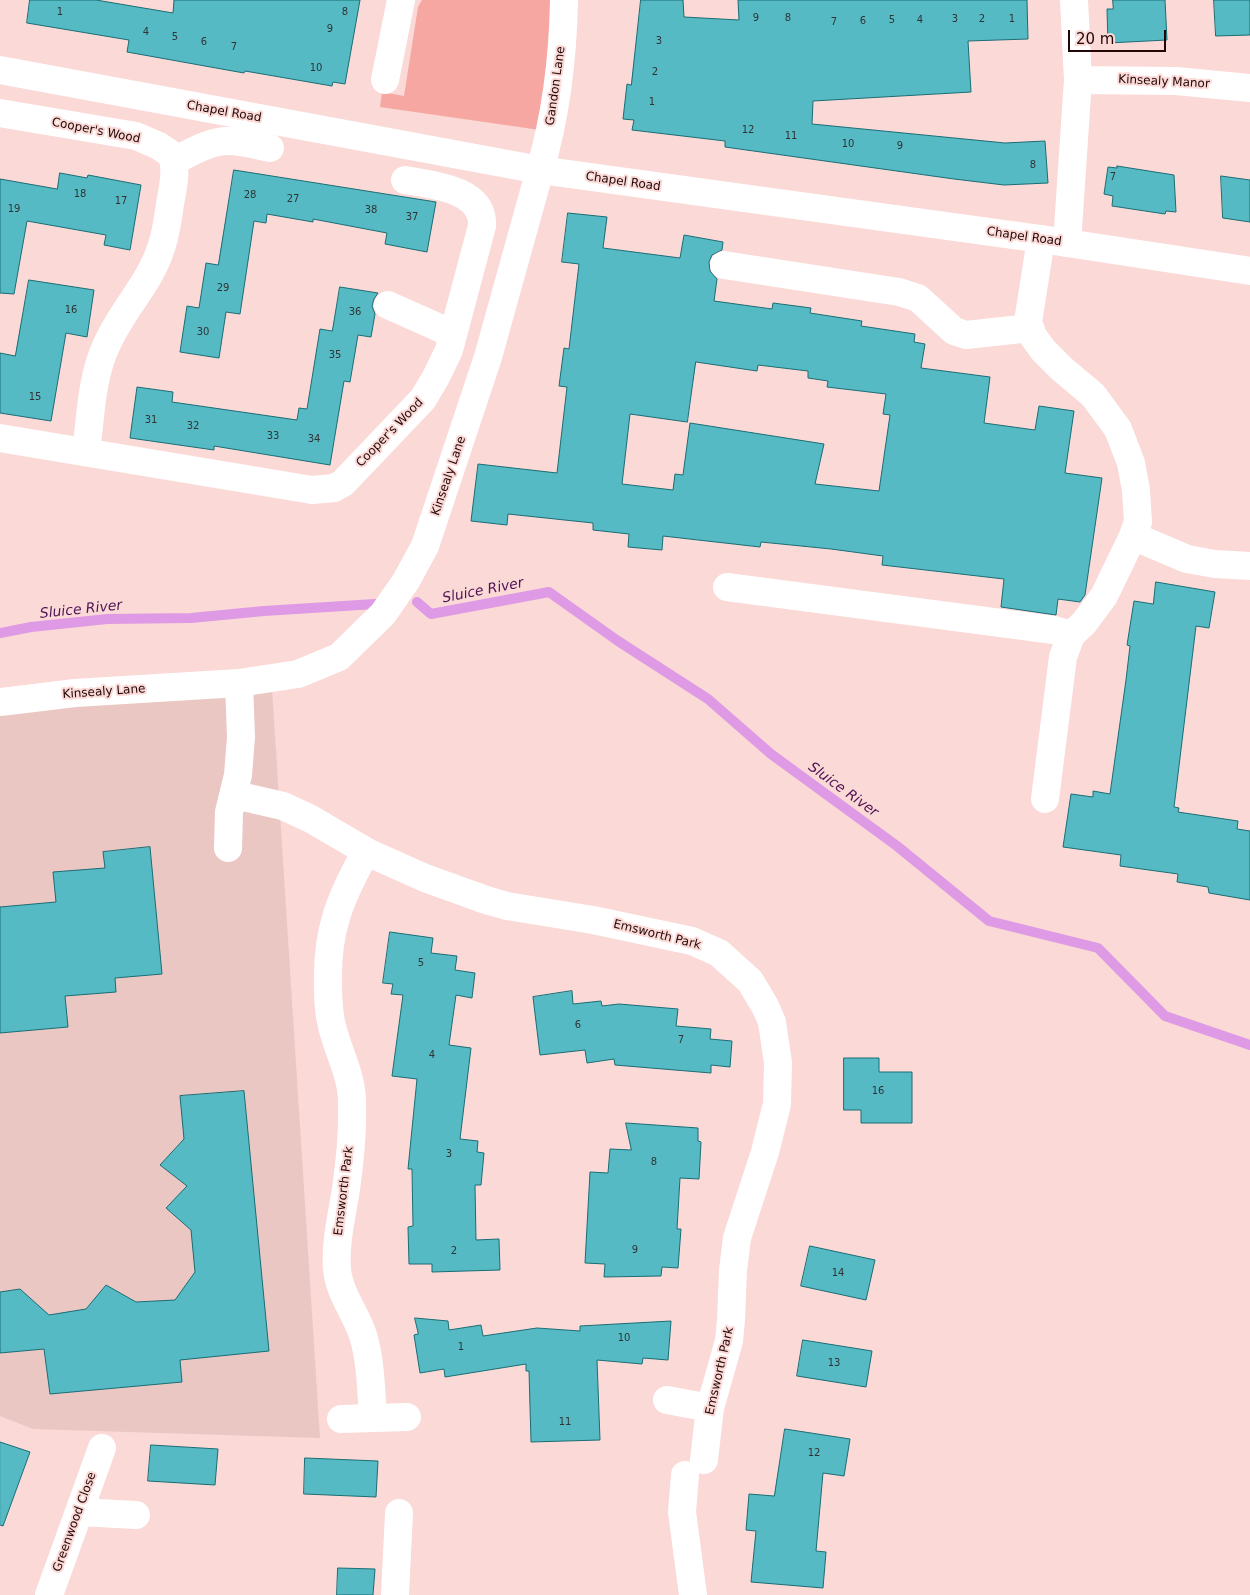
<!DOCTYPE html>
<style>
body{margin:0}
#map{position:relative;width:1250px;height:1595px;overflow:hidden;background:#fad9d6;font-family:"DejaVu Sans",sans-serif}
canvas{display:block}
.scale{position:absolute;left:1068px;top:30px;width:98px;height:22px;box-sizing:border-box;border:2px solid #230707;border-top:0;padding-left:6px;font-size:15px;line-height:18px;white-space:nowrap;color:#230707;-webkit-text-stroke:4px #fad9d6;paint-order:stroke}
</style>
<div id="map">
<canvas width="1250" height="1595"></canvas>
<div class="scale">20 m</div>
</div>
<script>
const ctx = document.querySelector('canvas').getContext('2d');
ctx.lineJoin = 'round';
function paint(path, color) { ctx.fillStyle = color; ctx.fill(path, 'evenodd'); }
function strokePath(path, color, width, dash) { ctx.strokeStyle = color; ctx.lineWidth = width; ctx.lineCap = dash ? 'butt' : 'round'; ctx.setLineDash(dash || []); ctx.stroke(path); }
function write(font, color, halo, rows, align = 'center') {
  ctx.font = font + ' "DejaVu Sans",sans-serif'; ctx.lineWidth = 4; ctx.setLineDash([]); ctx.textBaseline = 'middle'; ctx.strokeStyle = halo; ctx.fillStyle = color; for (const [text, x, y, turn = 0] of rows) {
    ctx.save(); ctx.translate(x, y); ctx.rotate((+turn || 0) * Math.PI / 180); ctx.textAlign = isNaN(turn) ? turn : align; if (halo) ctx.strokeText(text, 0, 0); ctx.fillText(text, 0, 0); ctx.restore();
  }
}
paint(new Path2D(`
 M 272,689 L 320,1438 L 33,1429 L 0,1416 L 0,712 Z`), '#ebc7c3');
paint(new Path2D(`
 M 422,0 L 555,0 L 540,130 L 380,107 L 382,92 L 404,96 L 418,7 Z`), '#f6a7a2');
strokePath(new Path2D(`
 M 417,602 L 431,614 L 549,592 L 618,641 L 708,699 L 771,754 L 897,846 L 989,921 L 1098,948 L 1165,1016 L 1250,1045
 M 0,633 L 31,627 L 107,619 L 191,618 L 264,611 L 375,604`), '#de9ae4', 10);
const building = new Path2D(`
 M 30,0 L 96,0 L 173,13 L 174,0 L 360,0 L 345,84 L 333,82 L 332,86 L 245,71 L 244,73 L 127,52 L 129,40 L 27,23 Z
 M 641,0 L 683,0 L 684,17 L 739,20 L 738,0 L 1027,0 L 1028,39 L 968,41 L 971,92 L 813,101 L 812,124 L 1005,143 L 1045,141 L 1048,183 L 1004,185 L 954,179 L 725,147 L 725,141 L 632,130 L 634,120 L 623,119 L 627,84 L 631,85 Z
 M 1113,0 L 1165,0 L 1167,40 L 1108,43 L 1107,9 L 1113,9 Z
 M 1214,0 L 1250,0 L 1250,35 L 1216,36 Z
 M 1117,166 L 1174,175 L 1176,212 L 1166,211 L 1165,214 L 1112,206 L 1113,196 L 1104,194 L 1108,167 L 1117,168 Z
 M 234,170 L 436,202 L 427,252 L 385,244 L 387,233 L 313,219 L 313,222 L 267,214 L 266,223 L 254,221 L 240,314 L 226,312 L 219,358 L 180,352 L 187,306 L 199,308 L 206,263 L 218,265 Z
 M 60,173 L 87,178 L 88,175 L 141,185 L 130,250 L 104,245 L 106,235 L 27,221 L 14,294 L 0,293 L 0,179 L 57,189 Z
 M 1221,176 L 1250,180 L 1250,222 L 1223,218 Z
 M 568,213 L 607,217 L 603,248 L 680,258 L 684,235 L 723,242 L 722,250 L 712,255 L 709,262 L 710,271 L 717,279 L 714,301 L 772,309 L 773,303 L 811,308 L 810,313 L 862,321 L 861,326 L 915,334 L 914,342 L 925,344 L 921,368 L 990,377 L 984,423 L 1035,430 L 1039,406 L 1074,411 L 1065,473 L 1102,478 L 1085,595 L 1080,602 L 1058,599 L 1056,615 L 1001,607 L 1004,579 L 882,565 L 883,556 L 831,549 L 761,542 L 760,547 L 663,536 L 662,550 L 628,547 L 629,534 L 593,530 L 593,523 L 508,514 L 507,525 L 471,521 L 478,464 L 557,473 L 567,387 L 559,386 L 564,348 L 569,349 L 579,264 L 562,262 ZM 696,362 L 757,371 L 758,365 L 808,371 L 808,378 L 828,381 L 827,387 L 886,394 L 883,414 L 890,415 L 879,491 L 815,484 L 824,444 L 690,423 L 683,475 L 675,474 L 673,490 L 622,484 L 630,414 L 687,422 Z
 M 29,280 L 94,290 L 87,337 L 66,333 L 51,421 L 0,413 L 0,353 L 15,356 Z
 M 340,287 L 378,293 L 374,299 L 372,306 L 375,314 L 371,337 L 358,335 L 350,382 L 344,381 L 330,465 L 214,446 L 214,450 L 130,438 L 137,387 L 173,392 L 172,402 L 297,420 L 299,408 L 307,409 L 320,329 L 332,331 Z
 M 1156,582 L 1215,592 L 1209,628 L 1196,626 L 1174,807 L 1179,808 L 1178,812 L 1238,821 L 1237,829 L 1250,831 L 1250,900 L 1209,893 L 1208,887 L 1177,882 L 1178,874 L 1120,866 L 1121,855 L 1063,847 L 1071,794 L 1093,797 L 1093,791 L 1110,794 L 1126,680 L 1130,646 L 1127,645 L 1134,601 L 1153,604 Z
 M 150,847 L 162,974 L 115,978 L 116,992 L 65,996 L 68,1027 L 0,1033 L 0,907 L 56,902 L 53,872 L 105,868 L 103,852 Z
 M 390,932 L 433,938 L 431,953 L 457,956 L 455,970 L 475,973 L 472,998 L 456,995 L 449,1045 L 471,1048 L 460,1139 L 478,1141 L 477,1152 L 484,1153 L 481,1185 L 475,1185 L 476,1240 L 499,1239 L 500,1270 L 432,1272 L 432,1264 L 409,1264 L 408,1227 L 413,1226 L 412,1169 L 408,1169 L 417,1079 L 392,1076 L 403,995 L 391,994 L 393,984 L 383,983 Z
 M 572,991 L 573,1004 L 601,1001 L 602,1006 L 619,1004 L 678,1009 L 676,1026 L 711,1029 L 710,1039 L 732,1041 L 730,1067 L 711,1065 L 711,1073 L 615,1065 L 614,1059 L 587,1063 L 585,1050 L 540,1055 L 533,997 Z
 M 844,1058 L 879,1058 L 879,1072 L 912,1072 L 912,1123 L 861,1123 L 861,1110 L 844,1110 Z
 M 244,1091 L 269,1351 L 180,1360 L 182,1382 L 50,1394 L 44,1349 L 0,1353 L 0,1292 L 20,1289 L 49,1315 L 86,1309 L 106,1285 L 136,1302 L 175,1300 L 195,1272 L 191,1230 L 166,1208 L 187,1186 L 160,1165 L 184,1139 L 180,1096 Z
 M 626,1123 L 698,1128 L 698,1141 L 701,1142 L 699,1179 L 680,1178 L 677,1229 L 681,1229 L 678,1268 L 662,1267 L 661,1276 L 604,1277 L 605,1264 L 585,1263 L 590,1172 L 608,1173 L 610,1149 L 631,1150 Z
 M 810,1246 L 875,1260 L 866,1300 L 801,1286 Z
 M 415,1318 L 448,1321 L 449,1330 L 481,1325 L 483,1336 L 537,1328 L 580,1331 L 580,1326 L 671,1321 L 668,1360 L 643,1358 L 642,1364 L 597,1360 L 600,1440 L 531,1442 L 529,1371 L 526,1371 L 526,1364 L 445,1377 L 444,1369 L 420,1373 L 414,1335 L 418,1334 Z
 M 803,1340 L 872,1351 L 866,1387 L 797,1376 Z
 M 785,1429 L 850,1439 L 844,1476 L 823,1473 L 816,1551 L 826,1552 L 823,1588 L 751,1582 L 756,1531 L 746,1530 L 749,1494 L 774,1496 Z
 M 0,1442 L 30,1452 L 3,1526 L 0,1525 Z
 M 151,1445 L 218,1449 L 215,1485 L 148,1481 Z
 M 305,1458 L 378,1461 L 376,1497 L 304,1494 Z
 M 338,1568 L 375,1569 L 373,1595 L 337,1595 Z`);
paint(building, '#55bac4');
strokePath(building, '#1a6d74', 1);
strokePath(new Path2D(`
 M 385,80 L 401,0
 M 1078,80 L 1176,81 L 1250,88
 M 0,113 L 136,136 L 159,146 L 172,155 C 177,171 173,187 170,204 C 168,219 166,234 161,248 C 150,283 122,310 107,344 C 91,377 91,416 86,451
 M 174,161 C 188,154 202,145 218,142 C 234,138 254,145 270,148
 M 540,170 C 556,115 563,57 564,0
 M 1041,239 L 1028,322 L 1033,336 L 1043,350 L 1062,369 L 1093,395 L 1118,429 L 1131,463 L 1136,490 L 1138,522 L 1133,536 L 1104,596 L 1084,623 L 1071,635 L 1063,657 L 1045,799
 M 1067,243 L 1078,80 L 1074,0
 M 724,265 L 899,292 L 918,298 L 954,331 L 966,335 L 1030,328
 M 388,305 L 453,334
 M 0,438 L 312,490 L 334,488 L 343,483 L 423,399 L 436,377 L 449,350 L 482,226 C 484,189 433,185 405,180
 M 1133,536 L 1187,559 L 1215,564 L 1250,566
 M 727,587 L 1054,630 L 1071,635
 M 235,795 L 283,806 L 311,819 L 369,853 L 425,878 L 486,900 L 507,906 L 593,920 L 692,941 L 719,953 L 750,981 L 765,1006 L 772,1022 L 778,1063 L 777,1104 L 765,1152 L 737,1238 L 733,1270 L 731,1320 L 729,1341 L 710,1408 L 704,1460
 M 228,848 L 229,812 L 238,775 L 241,737 L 239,683
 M 369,853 L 364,855 C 340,899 327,930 328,981 C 328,996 328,1011 332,1026 C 338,1052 352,1075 352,1102 C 353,1131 350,1161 346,1189 C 342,1215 335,1242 337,1269 C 339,1293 355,1312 363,1335 C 371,1362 371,1390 373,1418
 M 667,1400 L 710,1408
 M 341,1419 L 407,1417
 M 685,1475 L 682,1512 L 693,1595
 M 79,1512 L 136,1515
 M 49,1595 L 102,1448
 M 395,1595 L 399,1513`), '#fff', 28);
strokePath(new Path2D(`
 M 0,70 L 540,170 L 1041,239 L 1250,271
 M 0,702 L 75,693 L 239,683 L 298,674 L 339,657 L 383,614 L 406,581 L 425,546 L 488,357 L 540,170`), '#fff', 28);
write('10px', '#303436', null, [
 ["1",60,12],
 ["8",345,12],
 ["9",756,18],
 ["8",788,18],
 ["3",955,19],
 ["2",982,19],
 ["1",1012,19],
 ["5",892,20],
 ["4",920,20],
 ["6",863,21],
 ["7",834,22],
 ["9",330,29],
 ["4",146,32],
 ["5",175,37],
 ["3",659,41],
 ["6",204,42],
 ["7",234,47],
 ["10",316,68],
 ["2",655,72],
 ["1",652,102],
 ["12",748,130],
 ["11",791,136],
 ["10",848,144],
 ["9",900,146],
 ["8",1033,165],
 ["7",1113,177],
 ["18",80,194],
 ["28",250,195],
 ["27",293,199],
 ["17",121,201],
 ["19",14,209],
 ["38",371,210],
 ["37",412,217],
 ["29",223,288],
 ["16",71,310],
 ["36",355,312],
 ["30",203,332],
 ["35",335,355],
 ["15",35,397],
 ["31",151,420],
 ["32",193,426],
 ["33",273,436],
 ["34",314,439],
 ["5",421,963],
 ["6",578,1025],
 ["7",681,1040],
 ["4",432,1055],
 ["16",878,1091],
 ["3",449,1154],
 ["8",654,1162],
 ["9",635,1250],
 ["2",454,1251],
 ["14",838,1273],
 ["10",624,1338],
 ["1",461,1347],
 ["13",834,1363],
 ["11",565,1422],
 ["12",814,1453]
]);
write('12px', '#230707', '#fad9d6', [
 ["Kinsealy Manor",1164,82,3],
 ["Gandon Lane",556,86,-82],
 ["Chapel Road",224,112,10],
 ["Cooper's Wood",96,131,11],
 ["Chapel Road",623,182,8],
 ["Chapel Road",1024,237,8],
 ["Cooper's Wood",390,433,-46],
 ["Kinsealy Lane",449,476,-71],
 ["Kinsealy Lane",104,692,-4],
 ["Emsworth Park",657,935,14],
 ["Emsworth Park",344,1191,-83],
 ["Emsworth Park",720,1371,-77],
 ["Greenwood Close",75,1522,-70]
]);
write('italic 14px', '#4f1356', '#fad9d6', [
 ["Sluice River",483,591,-11],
 ["Sluice River",81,610,-6],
 ["Sluice River",843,790,36]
]);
</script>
